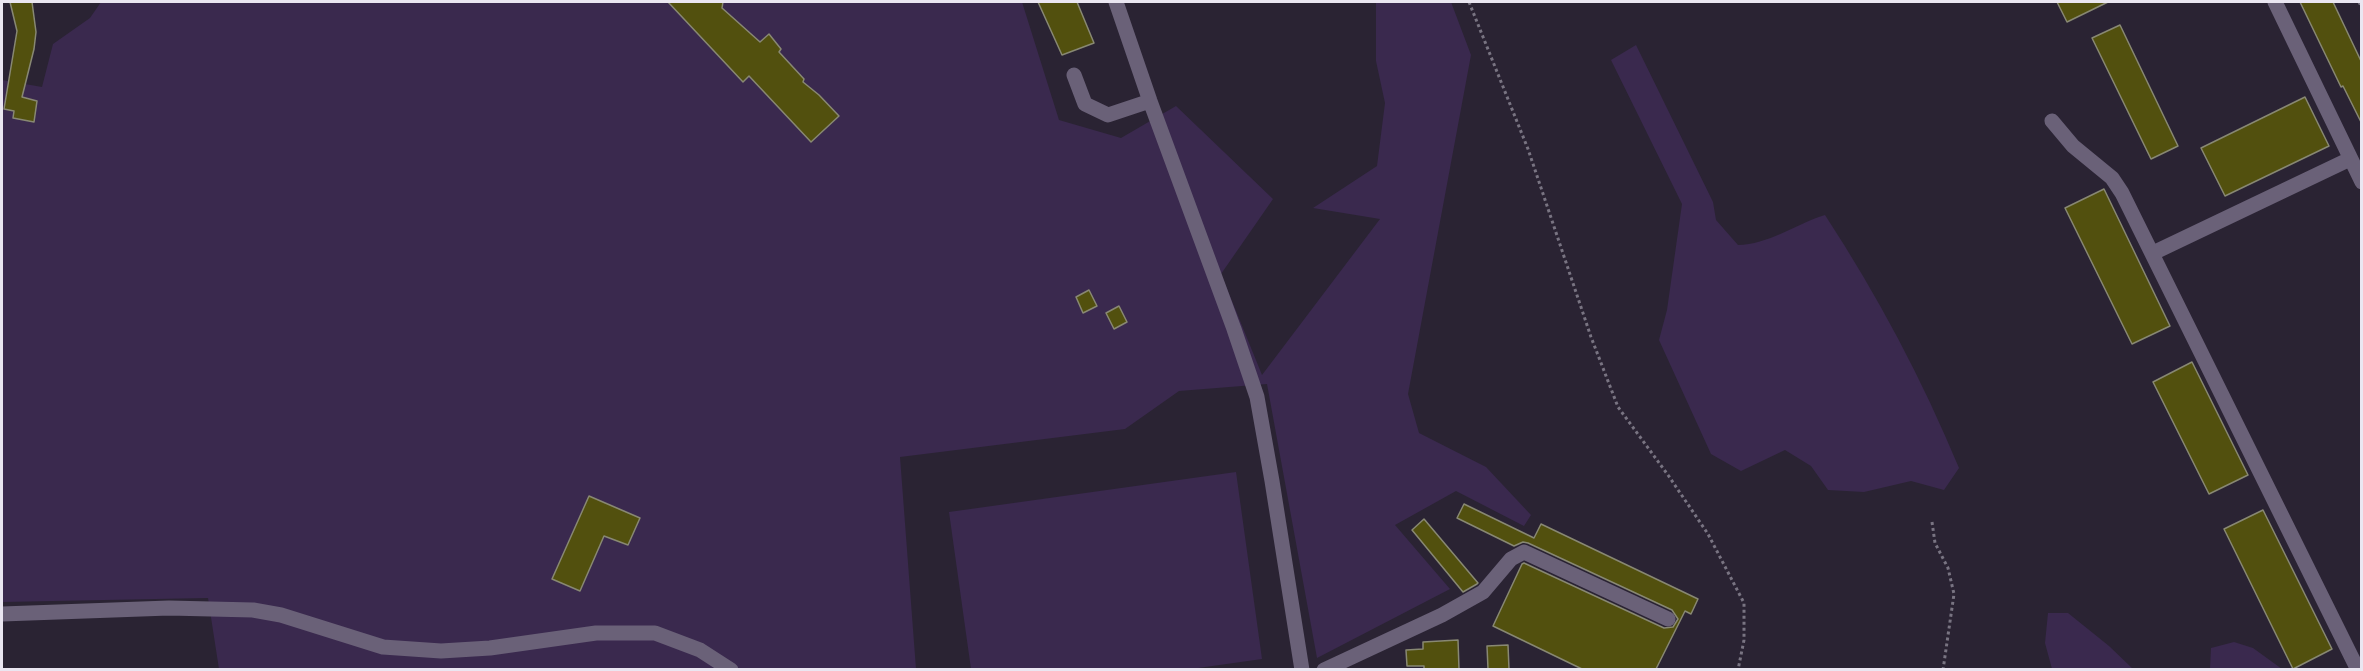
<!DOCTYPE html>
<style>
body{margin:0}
#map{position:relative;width:2363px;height:671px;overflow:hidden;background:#2a2333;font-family:"Open Sans",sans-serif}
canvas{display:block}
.frame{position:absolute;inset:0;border:3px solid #eae6f1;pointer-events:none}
</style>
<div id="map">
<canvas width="2363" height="671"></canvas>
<div class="frame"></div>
</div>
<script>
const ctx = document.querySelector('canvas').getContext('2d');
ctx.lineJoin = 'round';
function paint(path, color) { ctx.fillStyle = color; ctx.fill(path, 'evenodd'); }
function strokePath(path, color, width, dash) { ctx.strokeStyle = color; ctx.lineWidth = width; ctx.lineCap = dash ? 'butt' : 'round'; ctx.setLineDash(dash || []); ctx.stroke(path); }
paint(new Path2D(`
 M 101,2 L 1022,2 L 1059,120 L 1121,138 L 1176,106 L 1273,199 L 1221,274 L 1262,375 L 1380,219 L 1313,208 L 1377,166 L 1385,103 L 1376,61 L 1376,2 L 1451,2 L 1471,55 L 1408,394 L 1419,433 L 1486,467 L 1531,515 L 1524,526 L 1456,491 L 1395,525 L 1450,589 L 1317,658 L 1267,384 L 1179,391 L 1125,429 L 900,457 L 916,669 L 219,669 L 208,598 L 2,602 L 2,80 L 42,87 L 53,44 L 90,18 Z
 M 1636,45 L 1713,202 L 1716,220 L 1738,245 C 1767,245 1796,224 1825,215 C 1878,296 1922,379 1959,468 L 1944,490 L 1911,481 L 1864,492 L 1828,490 L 1811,466 L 1785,450 L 1741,471 L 1711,454 L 1659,340 L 1667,310 L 1682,204 L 1611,60 Z
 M 1236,472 L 1262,659 L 1184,670 L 971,669 L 949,512 Z
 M 2048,613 L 2068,613 L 2109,646 L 2133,669 L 2052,669 L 2045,643 Z
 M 2234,642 L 2253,648 L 2282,669 L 2210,669 L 2211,648 Z`), '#3a294e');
const building = new Path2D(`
 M 10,2 L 32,2 L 36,32 L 34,49 L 22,97 L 37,101 L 34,122 L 13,118 L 14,111 L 4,109 L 17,31 Z
 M 668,2 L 723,2 L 722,8 L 760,42 L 769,34 L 781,49 L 779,52 L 804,79 L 803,82 L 819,95 L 839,116 L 811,142 L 749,76 L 743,82 Z
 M 1038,2 L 1077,2 L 1094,43 L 1062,55 Z
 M 2057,2 L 2108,2 L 2067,22 Z
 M 2300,2 L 2333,2 L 2361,61 L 2361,122 L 2343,86 L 2341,87 Z
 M 2120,25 L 2178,146 L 2151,159 L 2092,38 Z
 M 2305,97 L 2329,146 L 2225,196 L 2201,148 Z
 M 2104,189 L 2170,326 L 2132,344 L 2065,208 Z
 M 1089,290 L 1097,306 L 1083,313 L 1076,297 Z
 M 1119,306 L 1127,322 L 1114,329 L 1106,313 Z
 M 2192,362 L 2248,475 L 2209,494 L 2153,382 Z
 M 589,496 L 640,518 L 628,545 L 604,536 L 580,591 L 552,579 Z
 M 1464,504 L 1534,538 L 1541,524 L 1698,599 L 1691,614 L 1685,611 L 1656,669 L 1582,669 L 1493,626 L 1522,564 L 1524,563 L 1664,628 L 1673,627 L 1678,619 L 1672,610 L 1528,543 L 1523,542 L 1514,546 L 1457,518 Z
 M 2263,510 L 2332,649 L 2293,669 L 2224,529 Z
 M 1424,519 L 1478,583 L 1477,584 L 1463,592 L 1412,530 Z
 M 1458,640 L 1459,669 L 1424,669 L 1424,666 L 1407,666 L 1406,650 L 1423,649 L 1423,642 Z
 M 1508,645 L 1509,669 L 1488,669 L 1487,646 Z`);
paint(building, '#52500e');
strokePath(building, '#888873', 1.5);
strokePath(new Path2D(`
 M 1469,2 L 1528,149 L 1591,337 L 1618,407 L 1668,475 L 1708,534 L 1744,603 L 1744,640 L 1738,670
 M 2359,2 L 2362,8
 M 1932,522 L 1935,543 L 1948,568 L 1954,594 L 1943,670`), '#797482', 3, [3, 3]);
strokePath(new Path2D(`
 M 1116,2 L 1150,101 L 1234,329 L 1257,397 L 1272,481 L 1302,670
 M 2275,2 L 2362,182
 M 1074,75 L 1085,104 L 1108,115 L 1150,101
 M 2052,121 L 2073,146 L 2112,178 L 2122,193 L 2358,670
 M 2153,253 L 2350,159
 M 2,614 L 169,608 L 253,610 L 281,615 L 383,647 L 441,651 L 490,648 L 596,633 L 655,633 L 700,650 L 731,670
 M 1324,670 L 1442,615 L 1483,592 L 1511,559 L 1524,552 L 1668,619`), '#6a6178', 15);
</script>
